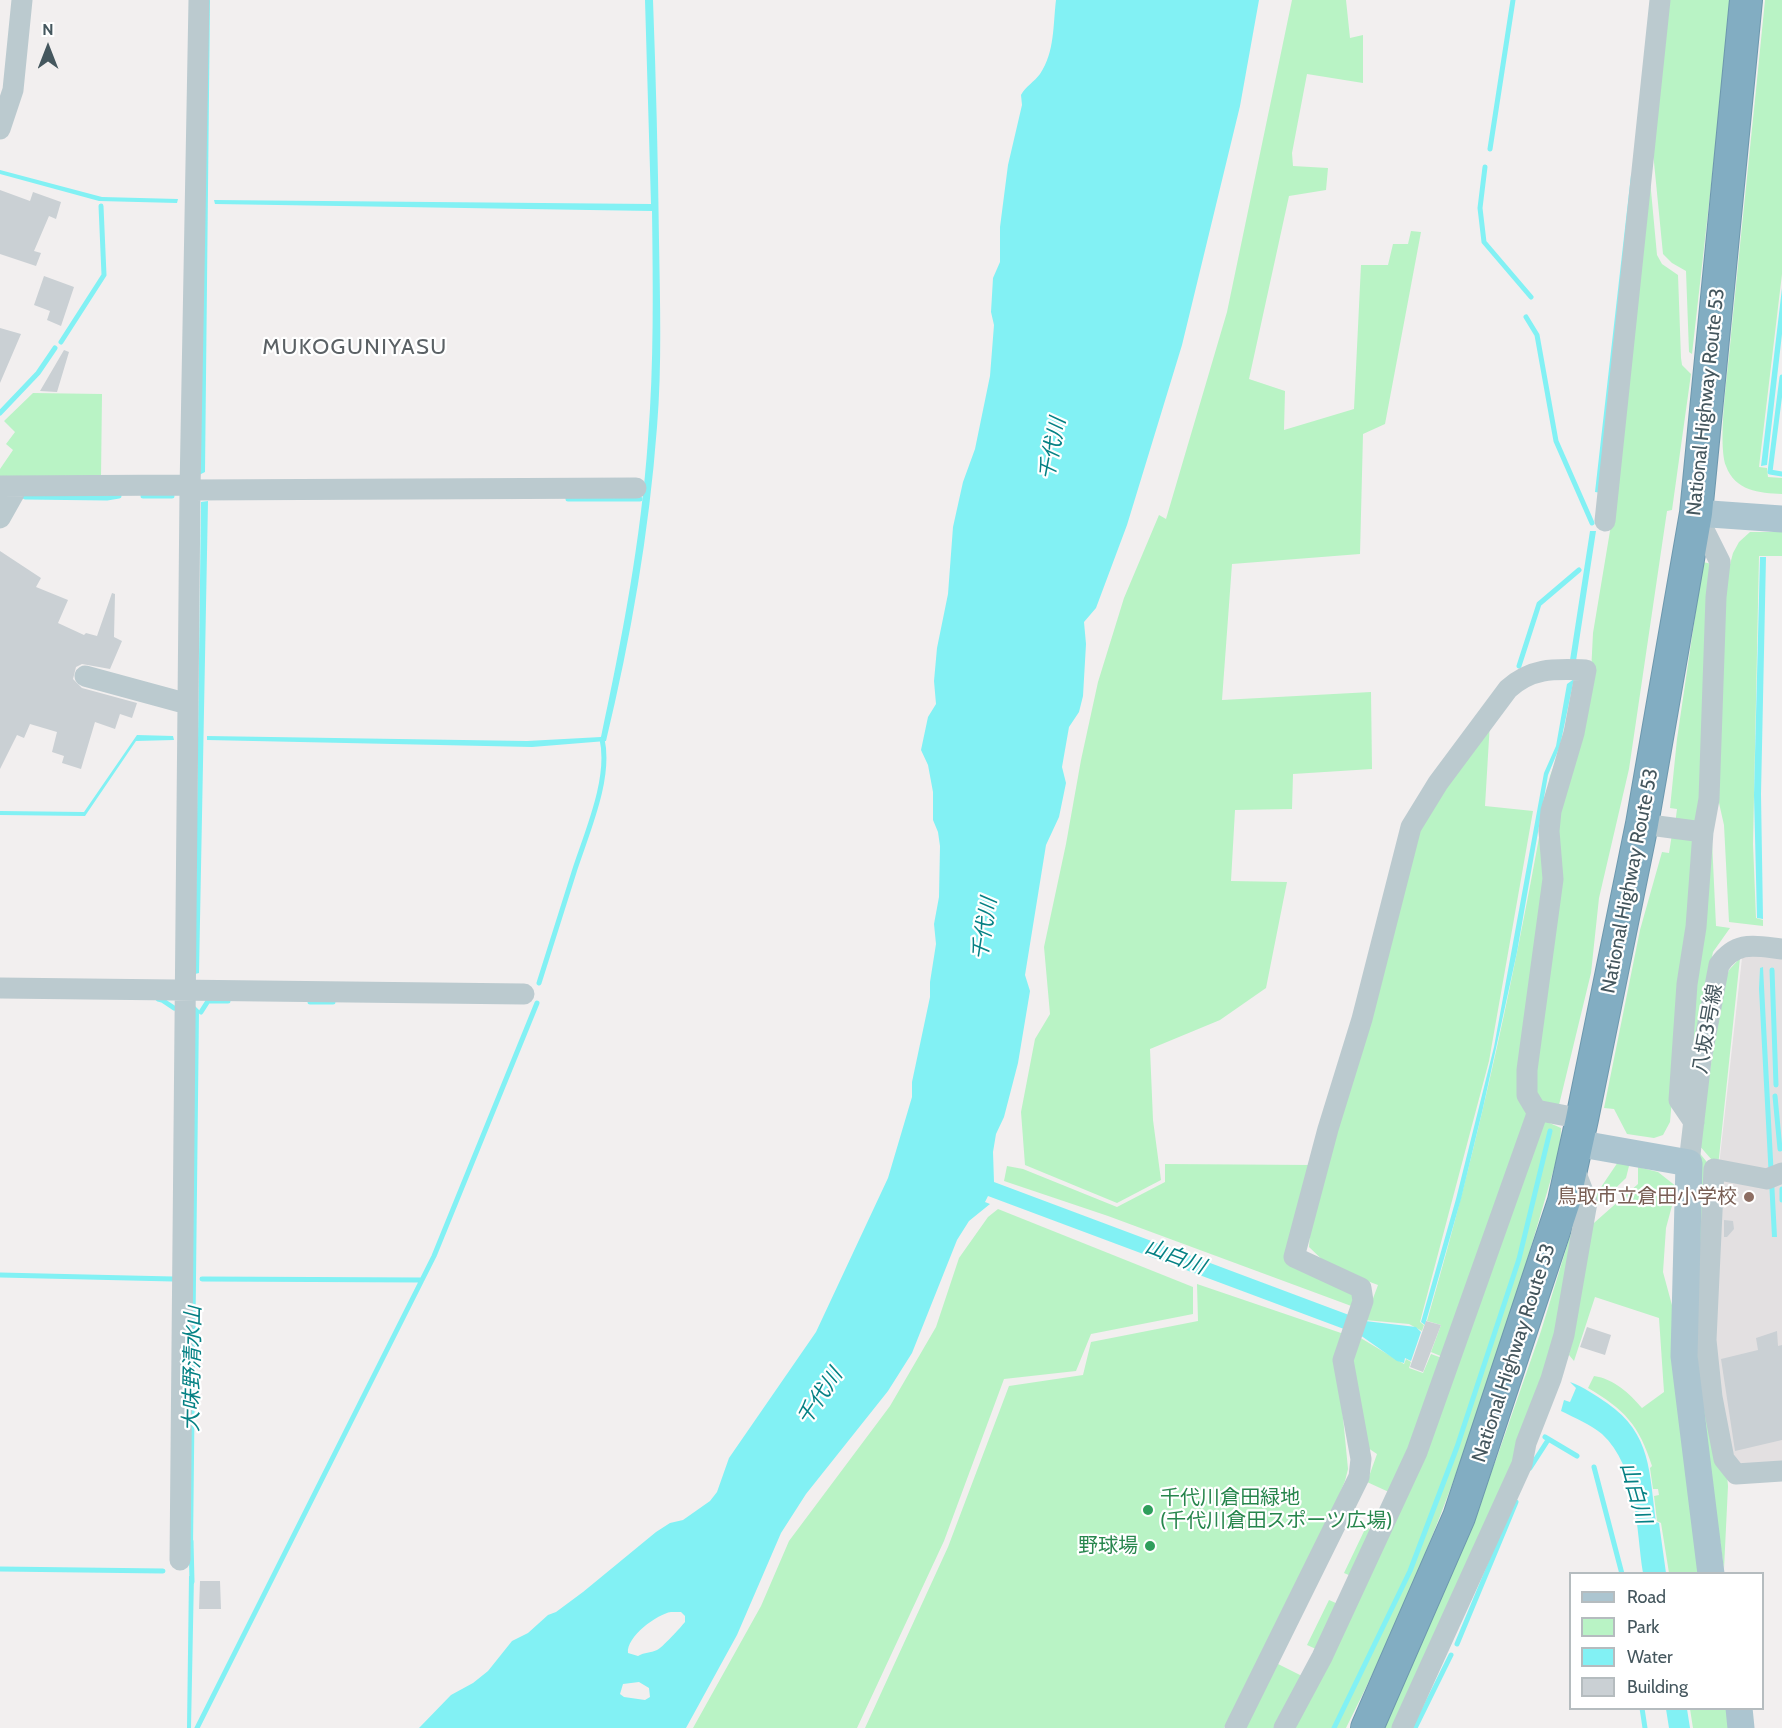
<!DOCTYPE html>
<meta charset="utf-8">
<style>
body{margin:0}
#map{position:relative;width:1782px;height:1728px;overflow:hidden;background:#f2efef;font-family:Cabin,sans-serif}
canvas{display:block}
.legend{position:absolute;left:1569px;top:1572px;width:195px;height:138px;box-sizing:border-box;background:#fff;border:2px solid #b5bcbf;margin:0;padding:8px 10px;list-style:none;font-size:18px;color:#45575e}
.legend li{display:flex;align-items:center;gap:12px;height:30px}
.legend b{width:30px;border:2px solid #b5bcbf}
.north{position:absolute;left:18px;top:18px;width:60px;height:60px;-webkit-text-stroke:4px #fff;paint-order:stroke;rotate:0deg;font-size:16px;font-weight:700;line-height:24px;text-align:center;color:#45575e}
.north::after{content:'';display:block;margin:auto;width:21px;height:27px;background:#45575e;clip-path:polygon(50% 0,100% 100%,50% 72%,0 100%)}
</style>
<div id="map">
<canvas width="1782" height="1728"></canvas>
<ul class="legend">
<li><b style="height:8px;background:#acc5d0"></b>Road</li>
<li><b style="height:16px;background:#b9f3c5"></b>Park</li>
<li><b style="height:16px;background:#82f1f4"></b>Water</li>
<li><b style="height:16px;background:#cad0d4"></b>Building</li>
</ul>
<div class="north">N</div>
</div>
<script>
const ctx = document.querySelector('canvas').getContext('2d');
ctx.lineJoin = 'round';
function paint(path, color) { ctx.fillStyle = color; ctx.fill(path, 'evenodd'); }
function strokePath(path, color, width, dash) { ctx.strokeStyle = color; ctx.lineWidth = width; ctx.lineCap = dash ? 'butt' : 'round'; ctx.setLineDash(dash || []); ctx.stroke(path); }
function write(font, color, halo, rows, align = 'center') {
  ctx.font = font + ' Cabin,"Noto Sans JP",sans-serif'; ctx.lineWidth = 4.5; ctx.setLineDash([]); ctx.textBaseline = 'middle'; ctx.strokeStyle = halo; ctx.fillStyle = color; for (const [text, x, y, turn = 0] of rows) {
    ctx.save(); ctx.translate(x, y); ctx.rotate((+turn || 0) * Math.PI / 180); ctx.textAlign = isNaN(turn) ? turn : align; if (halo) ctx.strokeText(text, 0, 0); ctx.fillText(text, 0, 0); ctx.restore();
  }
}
paint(new Path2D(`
 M 1752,955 L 1782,957 L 1782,1463 L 1739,1463 L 1734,1460 L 1711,1356 L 1717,1184 L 1742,958 Z`), '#e3e0e1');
paint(new Path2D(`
 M 1292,0 L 1346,0 L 1350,38 L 1363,35 L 1363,83 L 1307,74 L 1292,153 L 1293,166 L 1328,168 L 1326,190 L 1289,196 L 1249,379 L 1285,391 L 1284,430 L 1354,409 L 1361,265 L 1388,265 L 1393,244 L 1408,244 L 1411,231 L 1421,232 L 1385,424 L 1363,434 L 1360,554 L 1232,564 L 1222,700 L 1371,692 L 1372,769 L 1293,774 L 1292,809 L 1235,810 L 1231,881 L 1287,882 L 1266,988 L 1220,1020 L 1150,1049 L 1153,1120 L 1161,1180 L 1117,1203 L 1025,1165 L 1021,1112 L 1035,1039 L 1050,1014 L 1044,947 L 1066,844 L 1081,760 L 1098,682 L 1124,598 L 1159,515 L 1166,519 L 1227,312 Z
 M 1663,0 L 1732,0 L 1692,354 L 1689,352 L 1686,271 L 1672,263 L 1663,254 L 1652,142 Z
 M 1765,0 L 1782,0 L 1782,274 L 1759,467 L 1767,468 L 1768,477 L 1782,478 L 1782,494 C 1759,493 1735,491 1726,466 C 1717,441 1729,364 1731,335 C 1742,223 1754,112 1765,0 Z
 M 1650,180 L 1657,255 L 1662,264 L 1678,275 L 1681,358 L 1682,365 L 1691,374 L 1672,510 L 1667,511 L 1629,769 L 1599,898 L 1591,973 L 1558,1109 L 1543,1106 L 1532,1095 L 1552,839 L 1591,673 L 1593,633 L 1610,531 Z
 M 33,393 L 102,394 L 101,478 L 0,479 L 0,469 L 13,450 L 6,444 L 15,432 L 4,421 Z
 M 1750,532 L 1782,532 L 1782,556 L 1759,556 L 1753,844 L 1756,918 L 1763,920 L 1763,926 L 1729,922 L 1724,825 L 1719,803 L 1721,599 L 1733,553 L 1739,542 Z
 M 1703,562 L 1712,564 L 1699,825 L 1675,825 L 1677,809 L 1670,808 L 1677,739 Z
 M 1490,722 L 1485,806 L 1533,811 L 1489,1061 L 1420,1322 L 1424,1325 L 1422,1331 L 1409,1324 L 1365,1320 L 1378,1285 L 1330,1267 L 1309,1247 L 1312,1212 L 1419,826 Z
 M 1563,742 L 1546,865 L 1528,1112 L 1443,1357 L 1431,1352 L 1441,1325 L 1427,1321 C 1480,1141 1518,960 1550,776 Z
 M 1672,834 L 1695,834 L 1670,1122 L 1663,1135 L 1654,1138 L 1627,1134 L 1614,1109 L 1604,1108 L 1640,930 L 1662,852 L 1669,853 Z
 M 1712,841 L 1716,926 L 1730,928 L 1713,952 L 1684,1092 Z
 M 1740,958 L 1718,1167 L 1698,1144 L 1724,984 L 1729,970 Z
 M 1545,1121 L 1561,1128 L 1560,1147 C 1504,1346 1440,1544 1346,1728 L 1293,1728 Z
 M 1697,1150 L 1711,1167 L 1707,1248 L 1728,1486 L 1724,1569 L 1694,1362 Z
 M 1618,1162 L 1630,1162 L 1626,1178 L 1592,1211 L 1591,1202 Z
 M 1165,1164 L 1312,1165 L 1288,1259 L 1354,1294 L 1354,1307 L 1108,1216 L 1004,1181 L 1007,1166 L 1023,1169 L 1117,1207 L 1165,1182 Z
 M 1638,1167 L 1658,1172 L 1677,1187 L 1666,1228 L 1663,1272 L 1673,1309 L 1704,1573 L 1669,1573 L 1661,1523 L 1657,1521 L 1654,1496 L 1659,1495 L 1658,1489 L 1653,1489 L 1650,1468 L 1652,1466 C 1639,1425 1625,1410 1588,1388 L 1594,1376 C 1614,1379 1629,1393 1642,1408 L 1664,1392 L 1659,1318 L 1595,1297 L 1574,1361 L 1569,1355 L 1586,1230 L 1638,1184 Z
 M 1581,1200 L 1557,1341 L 1513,1469 L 1396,1728 L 1379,1728 L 1496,1460 L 1541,1331 Z
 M 998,1209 L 1193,1287 L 1193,1314 L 1091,1334 L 1076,1371 L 1004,1379 L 944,1541 L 857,1728 L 693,1728 L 761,1606 L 789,1541 L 890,1406 L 936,1327 L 959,1258 L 988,1217 Z
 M 1197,1284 L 1344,1334 L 1342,1407 L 1348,1469 L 1345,1481 L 1309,1565 L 1224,1728 L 865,1728 L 948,1547 L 1009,1386 L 1083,1375 L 1091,1342 L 1198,1321 Z
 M 1359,1337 L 1404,1364 L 1406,1359 L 1411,1362 L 1409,1368 L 1423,1373 L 1431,1354 L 1442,1358 L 1391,1493 L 1367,1482 L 1377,1454 L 1362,1444 L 1350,1360 Z
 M 1366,1527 L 1374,1531 L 1351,1576 L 1344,1573 Z
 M 1329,1600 L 1338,1604 L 1316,1649 L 1307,1645 Z
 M 1278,1664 L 1302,1676 L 1275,1728 L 1244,1728 Z
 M 1690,1709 L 1727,1709 L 1730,1728 L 1693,1728 Z`), '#b9f3c5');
paint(new Path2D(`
 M 205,0 L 210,0 L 205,472 L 199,475 Z
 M 645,0 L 653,0 C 656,80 658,160 659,241 C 660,303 662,365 657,427 C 649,533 631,637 606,741 L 532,747 L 207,740 L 207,736 L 527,741 L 601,737 C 622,639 641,540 648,439 C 654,364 653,287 652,211 L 215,204 L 214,200 L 651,204 Z
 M 1056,0 L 1259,0 L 1240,106 L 1182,345 L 1127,525 L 1096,608 L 1084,622 L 1086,644 L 1083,696 L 1079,712 L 1069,727 L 1062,767 L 1066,783 L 1059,817 L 1046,845 L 1025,975 L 1030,991 L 1018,1063 L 1004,1117 L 996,1134 L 993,1152 L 994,1182 L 1365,1321 L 1416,1327 L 1421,1332 L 1411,1361 L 1405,1358 L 1404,1363 L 1397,1361 L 1360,1335 L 988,1196 L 985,1202 L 990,1204 L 969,1221 L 957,1240 L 912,1353 L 888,1391 L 806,1494 L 781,1533 L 737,1635 L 686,1728 L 419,1728 L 451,1695 L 473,1683 L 488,1671 L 512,1641 L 528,1633 L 548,1615 L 556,1612 L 583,1592 L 656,1532 L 670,1523 L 683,1520 L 710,1501 L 717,1492 L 729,1458 L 816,1332 L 888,1178 L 912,1097 L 912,1082 L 930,997 L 930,982 L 936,944 L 934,924 L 939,897 L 940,846 L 938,832 L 933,820 L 933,792 L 928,765 L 921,750 L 928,717 L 936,704 L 934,681 L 937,648 L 948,594 L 953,527 L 963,482 L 975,449 L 990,376 L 994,325 L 991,312 L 993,278 L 1000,262 L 1000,227 L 1008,165 L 1022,105 L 1021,95 C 1026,86 1034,82 1040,74 C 1055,52 1053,24 1056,0 ZM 671,1612 L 681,1612 L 685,1616 L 685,1622 C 680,1628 662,1648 657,1650 C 650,1653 645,1652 638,1656 L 628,1653 C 626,1637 657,1614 671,1612 ZM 639,1682 L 649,1688 L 650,1697 L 645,1700 L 624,1697 L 620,1694 L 623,1684 Z
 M 0,170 L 102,197 L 178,199 L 177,203 L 99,201 L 0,174 Z
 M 1638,172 L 1602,493 L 1595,492 L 1631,175 Z
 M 1782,288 L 1782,334 L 1767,465 L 1761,466 Z
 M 208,501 L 199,973 L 195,974 L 201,502 Z
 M 1590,531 L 1596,531 L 1576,661 L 1570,660 Z
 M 1760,557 L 1766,557 L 1761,794 L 1763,919 L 1757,918 L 1754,795 Z
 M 1574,679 L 1560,746 L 1548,775 L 1517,952 L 1483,1108 L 1461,1199 L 1425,1325 L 1421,1322 L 1456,1199 L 1494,1047 L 1544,773 L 1556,746 L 1567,684 Z
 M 137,735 L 173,736 L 174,740 L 136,741 L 85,816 L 0,815 L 0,811 L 84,812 Z
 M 1763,967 L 1777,1237 L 1772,1237 L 1759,989 L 1760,968 Z
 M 194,1005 L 199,1010 L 193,1547 L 189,1548 Z
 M 1570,1382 C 1584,1387 1595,1395 1607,1403 C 1652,1434 1649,1473 1656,1522 L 1659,1523 L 1666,1573 L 1643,1573 C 1636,1530 1638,1467 1602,1434 C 1590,1424 1575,1418 1561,1411 L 1564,1400 L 1570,1402 L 1576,1388 Z
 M 189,1576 L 194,1576 L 191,1728 L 187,1728 Z
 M 1666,1709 L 1687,1709 L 1690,1728 L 1669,1728 Z`), '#82f1f4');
strokePath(new Path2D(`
 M 1490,149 L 1513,0
 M 1485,167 L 1480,208 L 1484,242 L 1531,297
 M 1526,317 L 1537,335 L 1556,441 L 1592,523
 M 61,342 L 104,275 L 101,206
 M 1782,377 L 1770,472 L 1782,474
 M 0,413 L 38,373 L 55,348
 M 143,496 L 172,496
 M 25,497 L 107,498 L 119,496
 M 568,499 L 640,499
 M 1519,666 L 1539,604 L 1579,570
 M 1772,970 L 1776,1085
 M 539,983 C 551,945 563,907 575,869 C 587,832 611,778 602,739
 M 158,999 L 162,1000 L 174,1008
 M 310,1002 L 333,1002
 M 201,1012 L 208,1001 L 228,1001
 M 1775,1096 L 1780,1149
 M 1782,1189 L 1782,1200
 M 0,1275 L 173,1279
 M 202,1279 L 422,1280
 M 1545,1437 L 1577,1456
 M 1594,1467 L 1622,1574
 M 1530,1468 L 1548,1440
 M 191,1541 L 192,1582
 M 0,1569 L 163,1571
 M 1457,1644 L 1516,1502
 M 1642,1708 L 1645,1728
 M 197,1728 L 434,1256 L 537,1003
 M 1334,1728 L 1410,1571 L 1457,1447 L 1519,1259 L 1550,1131
 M 1415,1728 L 1451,1655`), '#82f1f4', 5);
paint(new Path2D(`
 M 0,190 L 30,201 L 33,192 L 61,202 L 56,219 L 49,216 L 34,251 L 41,253 L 36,266 L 0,254 Z
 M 44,276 L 74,287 L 61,326 L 47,320 L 50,311 L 34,305 Z
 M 0,328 L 21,334 L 0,383 Z
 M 64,350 L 69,352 L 57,392 L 40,391 Z
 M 0,551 L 41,578 L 36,587 L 68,600 L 58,623 L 84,635 L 86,633 L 97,636 L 112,593 L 115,594 L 114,637 L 122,641 L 110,669 L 82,664 L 76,667 L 73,679 L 82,688 L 137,703 L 132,718 L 120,714 L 115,729 L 95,722 L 81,769 L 62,763 L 64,756 L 52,752 L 57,732 L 30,724 L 24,738 L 17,735 L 0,769 Z
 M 1724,1220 L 1733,1221 L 1734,1229 L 1727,1237 L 1724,1237 Z
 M 1426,1321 L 1441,1325 L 1423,1372 L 1410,1367 Z
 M 1587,1327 L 1611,1335 L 1605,1355 L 1580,1347 Z
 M 1777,1331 L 1778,1346 L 1782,1345 L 1782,1440 L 1735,1451 L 1721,1359 L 1758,1350 L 1756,1338 Z
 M 200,1581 L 220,1581 L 221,1609 L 199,1609 Z`), '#cad0d4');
const highway = new Path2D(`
 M 1367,1728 L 1459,1517 L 1564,1201 L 1582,1119 L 1642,824 L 1696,513 L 1746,0`);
strokePath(highway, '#6d98ae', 34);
strokePath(new Path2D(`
 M 0,129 L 13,90 L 22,0
 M 0,486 L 190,485
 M 190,490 L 636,488
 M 0,518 L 18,486
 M 1605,521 L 1660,0
 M 85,676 L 188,704
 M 1642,824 L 1703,832
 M 0,988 L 524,994
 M 1694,1122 L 1679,1100 L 1687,984 L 1696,927 L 1703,832 L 1709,799 L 1716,597 L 1720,562 L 1696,514
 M 1689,1163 L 1701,1060 L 1719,965 C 1737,940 1755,946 1782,949
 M 1782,1173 L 1767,1179 L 1714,1169 L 1706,1340 L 1712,1397 L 1724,1459 L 1736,1474 L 1782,1471
 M 180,1560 L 190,490 L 199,0
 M 1235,1728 L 1359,1477 L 1361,1459 L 1343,1360 L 1363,1301 L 1361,1288 L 1294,1257 L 1328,1129 L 1362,1019 L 1411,827 L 1438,783 L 1508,689 C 1532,667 1555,669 1586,670 L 1574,733 L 1551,811 L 1549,831 L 1553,879 L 1527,1070 L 1527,1095 L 1536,1110 L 1582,1119
 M 1284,1728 L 1322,1657 L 1417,1452 L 1538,1111
 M 1402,1728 L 1522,1464 L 1526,1443 L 1551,1379 L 1564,1335 L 1587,1202 L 1572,1163`), '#bbcacf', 21);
strokePath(new Path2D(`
 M 1696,513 L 1782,519
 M 1576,1143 L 1689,1163 L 1684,1356 L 1711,1574
 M 1739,1708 L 1741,1728`), '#acc5d0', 27);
strokePath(highway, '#82adc2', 32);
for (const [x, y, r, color] of [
 [1749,1197,6,"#8d6e63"],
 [1148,1510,6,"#2e9e5b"],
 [1150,1546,6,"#2e9e5b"]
]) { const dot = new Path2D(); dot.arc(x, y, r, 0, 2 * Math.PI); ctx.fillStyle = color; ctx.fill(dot); strokePath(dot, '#fff', 2); }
write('20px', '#45575e', '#fff', [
 ["National Highway Route 53",1706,402,-84],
 ["National Highway Route 53",1630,881,-79],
 ["八坂3号線",1708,1029,-80],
 ["National Highway Route 53",1514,1353,-72]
]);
write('20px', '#785e54', '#fff', [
 ["鳥取市立倉田小学校",1737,1197]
], 'right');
write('20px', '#27864d', '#fff', [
 ["千代川倉田緑地",1160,1498],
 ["(千代川倉田スポーツ広場)",1160,1521],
 ["野球場",1138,1546,"right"]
], 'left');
write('italic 21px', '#058184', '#fff', [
 ["千代川",1053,449,-79],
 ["千代川",985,929,-81],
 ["山白川",1175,1257,21],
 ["大味野清水山",193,1369,-89],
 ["千代川",820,1397,-56],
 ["山白川",1635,1493,74]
]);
ctx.letterSpacing = '1.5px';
write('22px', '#5b6165', '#fff', [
 ["MUKOGUNIYASU",355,348]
]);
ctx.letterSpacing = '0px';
</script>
